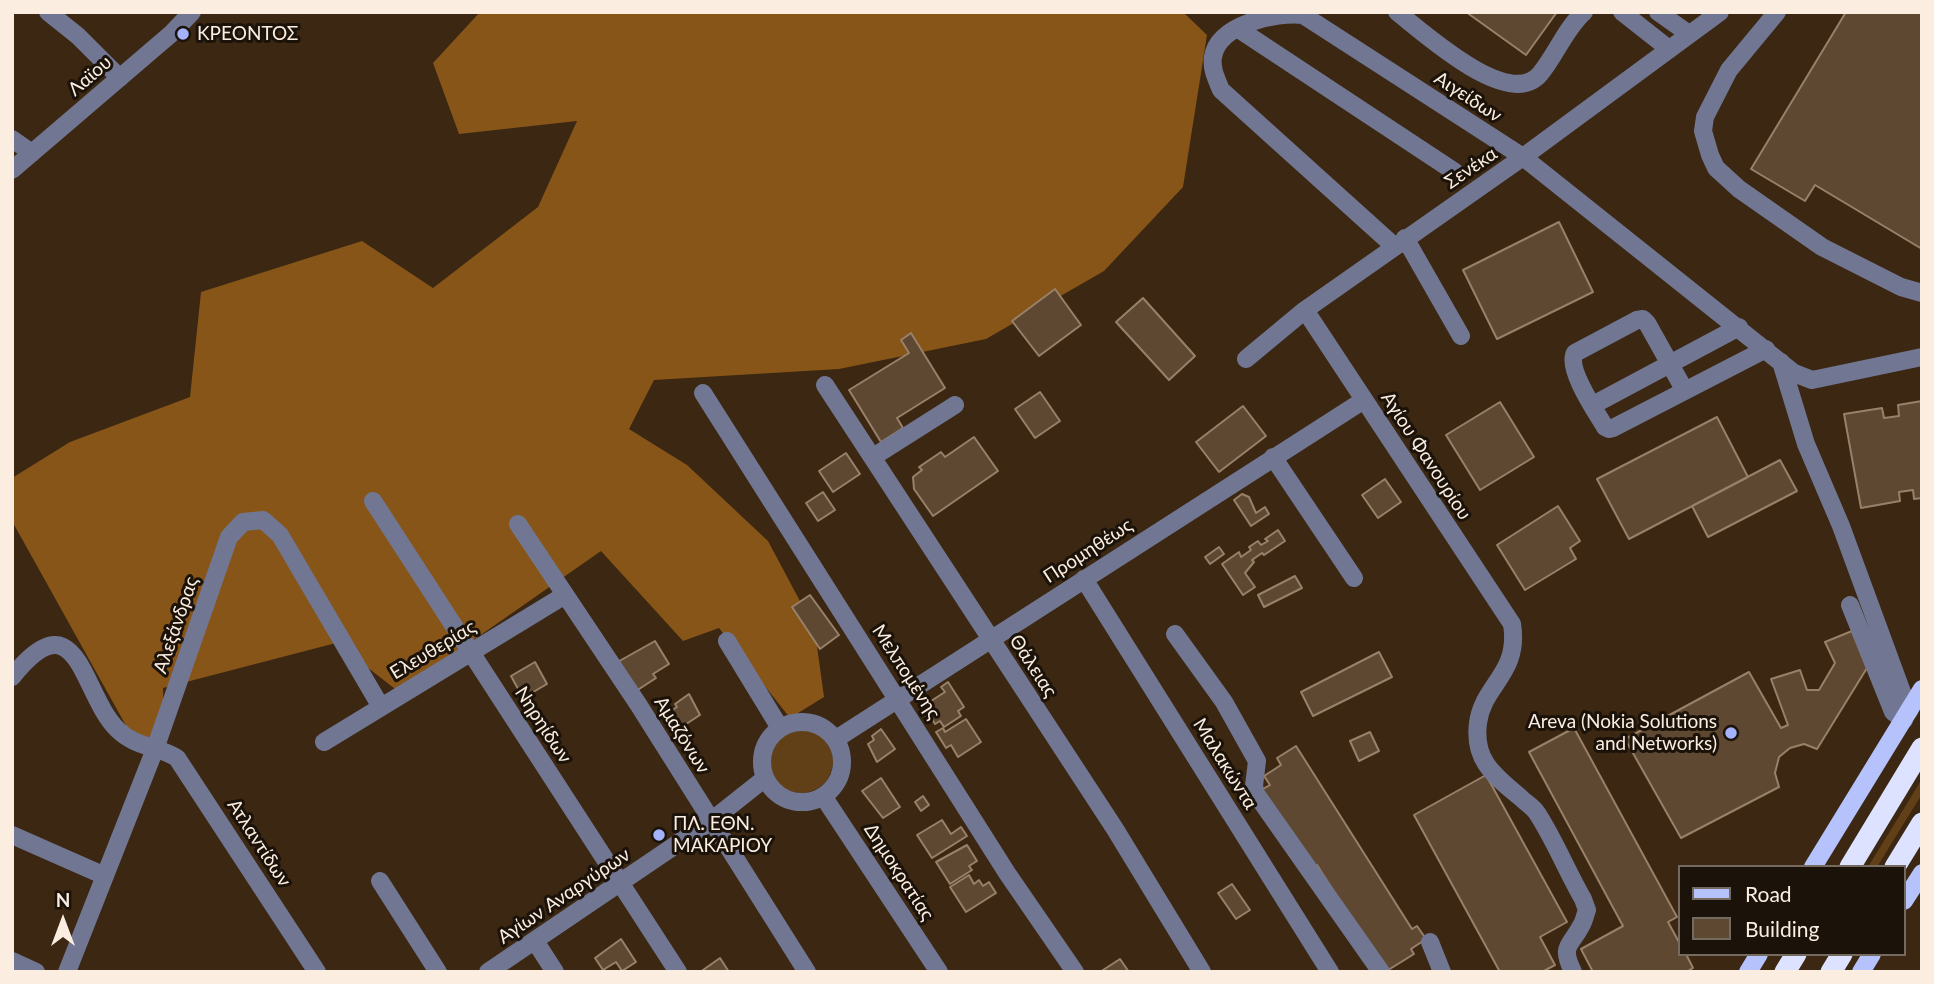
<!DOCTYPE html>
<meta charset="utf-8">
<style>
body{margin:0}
#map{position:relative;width:1934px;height:984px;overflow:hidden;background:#3b2712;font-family:Lato,sans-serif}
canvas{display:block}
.frame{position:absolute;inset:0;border:14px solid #fbeee1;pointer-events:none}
.legend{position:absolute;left:1678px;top:865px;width:228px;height:91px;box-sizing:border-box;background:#1b1209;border:2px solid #756a5f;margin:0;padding:9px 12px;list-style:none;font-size:21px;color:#fbeee1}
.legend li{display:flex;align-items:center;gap:14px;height:35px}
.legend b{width:35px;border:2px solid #756a5f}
.north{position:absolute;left:28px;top:886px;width:70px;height:70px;-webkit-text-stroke:5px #1b1209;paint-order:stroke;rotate:0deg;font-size:19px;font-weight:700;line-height:28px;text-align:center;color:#fbeee1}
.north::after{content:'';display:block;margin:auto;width:24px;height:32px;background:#fbeee1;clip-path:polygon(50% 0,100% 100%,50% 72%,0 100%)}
</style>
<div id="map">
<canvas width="1934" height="984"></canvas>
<div class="frame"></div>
<ul class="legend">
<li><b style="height:9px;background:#b5c2fc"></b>Road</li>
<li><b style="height:19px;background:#5e4832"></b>Building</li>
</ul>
<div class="north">N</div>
</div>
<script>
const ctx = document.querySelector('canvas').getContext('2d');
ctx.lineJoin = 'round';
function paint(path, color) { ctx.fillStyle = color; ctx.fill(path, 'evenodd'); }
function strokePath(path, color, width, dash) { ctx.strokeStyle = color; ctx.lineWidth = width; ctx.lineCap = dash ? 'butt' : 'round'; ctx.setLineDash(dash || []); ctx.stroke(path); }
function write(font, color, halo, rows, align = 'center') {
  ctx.font = font + ' Lato,sans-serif'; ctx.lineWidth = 6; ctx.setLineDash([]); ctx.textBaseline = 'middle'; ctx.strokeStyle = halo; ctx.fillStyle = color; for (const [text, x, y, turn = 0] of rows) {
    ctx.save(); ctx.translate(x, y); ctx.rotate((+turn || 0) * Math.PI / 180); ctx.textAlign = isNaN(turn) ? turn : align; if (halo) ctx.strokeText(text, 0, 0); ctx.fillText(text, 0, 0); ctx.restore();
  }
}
paint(new Path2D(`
 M769 761a32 32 0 1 1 64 0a32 32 0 1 1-64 0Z
 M 1922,779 L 1922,794 L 1877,867 L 1868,867 Z`), '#624017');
paint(new Path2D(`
 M 480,12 L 1183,12 L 1207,35 L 1183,187 L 1104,271 L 986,339 L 839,369 L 654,380 L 629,429 L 687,465 L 768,541 L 809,618 L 816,639 L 824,697 L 790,718 L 719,628 L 683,641 L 601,551 L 399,692 L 336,643 L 163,688 L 164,735 L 134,740 L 12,521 L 12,478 L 70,442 L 190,397 L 201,292 L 362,241 L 433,288 L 538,207 L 577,121 L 459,134 L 433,63 Z`), '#875518');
const building = new Path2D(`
 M 1466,12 L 1557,12 L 1526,55 Z
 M 1846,12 L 1922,12 L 1922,249 L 1815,185 L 1805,201 L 1751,169 Z
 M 1559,222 L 1593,292 L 1497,339 L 1463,270 Z
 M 1055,289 L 1081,325 L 1039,356 L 1012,321 Z
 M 1143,298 L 1195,356 L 1169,380 L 1116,322 Z
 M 911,333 L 945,388 L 897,418 L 903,428 L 881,442 L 849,390 L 909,353 L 901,340 Z
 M 1040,392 L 1060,421 L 1035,438 L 1015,409 Z
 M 1922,401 L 1922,498 L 1914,499 L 1913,490 L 1899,492 L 1900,501 L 1861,508 L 1844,414 L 1882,408 L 1884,418 L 1899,416 L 1898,405 Z
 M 1500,402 L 1534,457 L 1480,490 L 1446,435 Z
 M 1243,406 L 1266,436 L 1219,472 L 1196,442 Z
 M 1717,417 L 1748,477 L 1629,539 L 1597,479 Z
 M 974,437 L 998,471 L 933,516 L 914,489 L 913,477 L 922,470 L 919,467 L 941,452 L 945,457 Z
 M 846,453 L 860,474 L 833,492 L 819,471 Z
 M 1780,460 L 1797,491 L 1708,537 L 1692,506 Z
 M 1385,479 L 1401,502 L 1378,518 L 1362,495 Z
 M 823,492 L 835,510 L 818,521 L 806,503 Z
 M 1242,494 L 1249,497 L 1256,513 L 1265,507 L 1269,514 L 1251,526 L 1234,500 Z
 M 1558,506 L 1580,541 L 1570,548 L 1576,559 L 1525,590 L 1497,545 Z
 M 1278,530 L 1285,541 L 1264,555 L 1262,553 L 1252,560 L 1254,562 L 1245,573 L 1255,587 L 1243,595 L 1222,564 L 1239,552 L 1241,557 L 1251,550 L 1249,547 L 1258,541 L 1261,545 L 1268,541 L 1265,539 Z
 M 1219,547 L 1224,554 L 1210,564 L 1205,557 Z
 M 1295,576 L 1302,588 L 1264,607 L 1258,595 Z
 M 810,595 L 839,635 L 820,649 L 792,607 Z
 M 1852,631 L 1867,668 L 1817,749 L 1804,744 L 1790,748 L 1779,757 L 1775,773 L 1779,787 L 1681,838 L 1625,739 L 1749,672 L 1781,728 L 1788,725 L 1771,679 L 1800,670 L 1807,690 L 1819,690 L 1835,663 L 1825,642 Z
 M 655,641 L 669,664 L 653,674 L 656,678 L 633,693 L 614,664 Z
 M 1379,652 L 1392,677 L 1313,716 L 1301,692 Z
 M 535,662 L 547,684 L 523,698 L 511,676 Z
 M 948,682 L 964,707 L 958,711 L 961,716 L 944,727 L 940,721 L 935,724 L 930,716 L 927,718 L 920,708 L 945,692 L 941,687 Z
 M 689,694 L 700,715 L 680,728 L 669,712 L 677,707 L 675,704 Z
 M 966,719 L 981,742 L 958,757 L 951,745 L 946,748 L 936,732 L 943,728 L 945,732 Z
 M 1574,728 L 1677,917 L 1668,922 L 1680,944 L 1680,954 L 1686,954 L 1693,968 L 1686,972 L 1593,972 L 1581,949 L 1623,926 L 1529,752 Z
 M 881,729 L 895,749 L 877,762 L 868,744 L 874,740 L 872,736 Z
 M 1370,732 L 1379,751 L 1359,761 L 1350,741 Z
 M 1296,746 L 1412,929 L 1417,926 L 1426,939 L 1411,949 L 1414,954 L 1385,972 L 1317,865 L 1311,869 L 1261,790 L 1270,785 L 1264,776 L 1281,765 L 1277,758 Z
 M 1486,775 L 1567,922 L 1540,937 L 1555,965 L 1542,972 L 1500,972 L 1414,815 Z
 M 881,778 L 900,807 L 883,818 L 862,791 Z
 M 923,796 L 929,805 L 921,811 L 915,802 Z
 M 942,820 L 951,834 L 961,827 L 967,836 L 932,858 L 917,835 Z
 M 967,845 L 977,861 L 969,866 L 972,870 L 950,884 L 936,862 Z
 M 969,875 L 974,884 L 979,880 L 983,886 L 989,882 L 996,893 L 966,912 L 950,887 Z
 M 1232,884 L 1250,910 L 1236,919 L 1218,893 Z
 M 621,939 L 636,962 L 622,971 L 616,962 L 603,970 L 595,958 Z
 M 720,958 L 729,972 L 704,972 L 703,970 Z
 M 1120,959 L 1129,972 L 1100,972 Z`);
paint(building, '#5e4832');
strokePath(building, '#998169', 2);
strokePath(new Path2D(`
 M 48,12 L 78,36 L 120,78
 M 1397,12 C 1424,33 1509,111 1540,74 C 1556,55 1565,29 1584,12
 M 1622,12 L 1669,49
 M 1658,12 L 1689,34
 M 1777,12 L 1729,70 L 1705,117 L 1703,131 L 1710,155 L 1716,168 L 1739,189 L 1822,247 L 1901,287 L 1922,293
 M 1237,28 L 1455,172
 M 12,139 L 32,153
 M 12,170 L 172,33 L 192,12
 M 1405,238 L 1461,336
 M 1394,246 L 1221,90 C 1217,80 1211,69 1213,57 C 1218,24 1276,12 1303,15 L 1523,157 L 1794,373 L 1812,380 L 1922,357
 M 1305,310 L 1512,624 C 1520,674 1483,684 1478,723 C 1473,761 1495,776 1521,798 C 1526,803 1533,807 1537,813 C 1554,839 1567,871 1583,899 L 1587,910 C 1585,915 1584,922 1581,926 C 1570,947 1560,945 1573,972
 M 1246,359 L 1305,310 L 1523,157 L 1720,12
 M 1781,362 L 1806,444 L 1841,526 L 1909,711
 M 825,385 L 1115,829 L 1202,972
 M 1685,391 L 1647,323 L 1643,319 L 1637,320 L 1575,353 C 1566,368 1596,412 1605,427 L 1609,429 L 1613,428 L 1766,349
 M 703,393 L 1007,873 L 1075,972
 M 1593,405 L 1739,327
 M 873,457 L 955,405
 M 1273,457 L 1354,578
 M 373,501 L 678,972
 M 518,524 L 638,704 L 807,972
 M 1084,579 L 1330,972
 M 1850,605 L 1893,712 L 1904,720
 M 1175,634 L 1224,702 L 1257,761 L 1254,786 L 1256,794 L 1381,972
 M 727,641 L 780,728
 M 12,677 C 79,594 81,695 118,730 C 135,747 158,746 177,758 L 317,972
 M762 762a40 40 0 1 1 80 0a40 40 0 1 1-80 0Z
 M 836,739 L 1364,400
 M 324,742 L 565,595
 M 823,796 L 939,972
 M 12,835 L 105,876
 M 380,881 L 438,972
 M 535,941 L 555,972
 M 1430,942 L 1442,972
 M 12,961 L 36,972
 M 67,972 L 155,749 L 229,537 L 243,522 L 263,520 L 280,535 L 381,707
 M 488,972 L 711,821 L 764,779`), '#717793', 18);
strokePath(new Path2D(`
 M 1813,867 L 1922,689
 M 1904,901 L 1922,873
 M 1748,972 L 1759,954
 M 1861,972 L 1872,954`), '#b5c2fc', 18);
strokePath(new Path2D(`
 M 1850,867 L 1922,748
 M 1895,867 L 1922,823
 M 1785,972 L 1796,954
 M 1831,972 L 1842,954`), '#dce2ff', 21);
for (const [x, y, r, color] of [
 [183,34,7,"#a4b2fc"],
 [1731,733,7,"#a4b2fc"],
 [659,835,7,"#a4b2fc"]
]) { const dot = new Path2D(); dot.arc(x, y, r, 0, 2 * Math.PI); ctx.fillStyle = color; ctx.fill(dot); strokePath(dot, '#1b1209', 2.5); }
write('19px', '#fbeee1', '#1b1209', [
 ["ΚΡΕΟΝΤΟΣ",197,34],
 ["Areva (Nokia Solutions",1717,722,"right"],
 ["and Networks)",1717,744,"right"],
 ["ΠΛ. ΕΘΝ.",673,824],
 ["ΜΑΚΑΡΙΟΥ",673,846]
], 'left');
write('19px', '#fbeee1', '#1b1209', [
 ["Λαϊου",90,76,-41],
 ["Αιγείδων",1468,97,33],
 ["Σενέκα",1471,168,-34],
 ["Αγίου Φανουρίου",1426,456,57],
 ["Προμηθέως",1088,551,-33],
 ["Αλεξάνδρας",176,625,-71],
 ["Ελευθερίας",433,650,-31],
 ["Θάλειας",1033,666,57],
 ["Μελπομένης",906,672,57],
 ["Νηρηίδων",543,725,57],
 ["Αμαζόνων",682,735,58],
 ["Μαλακώντα",1225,764,58],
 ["Ατλαντίδων",259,843,57],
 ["Δημοκρατίας",899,872,57],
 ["Αγίων Αναργύρων",564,896,-34]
]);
</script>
